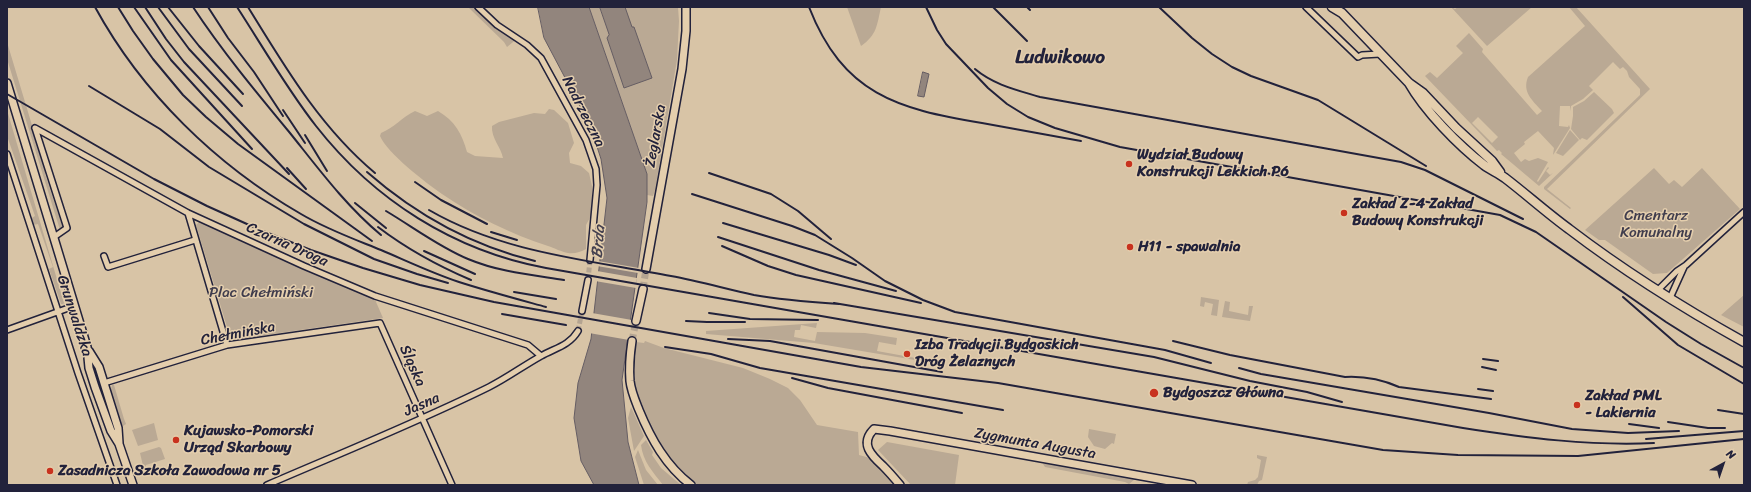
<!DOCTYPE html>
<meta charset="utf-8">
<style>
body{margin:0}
#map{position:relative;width:1751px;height:492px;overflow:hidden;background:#d8c4a6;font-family:Sriracha,sans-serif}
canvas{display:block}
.frame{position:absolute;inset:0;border:8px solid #22223b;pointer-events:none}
.north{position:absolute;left:1703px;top:444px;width:40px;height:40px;-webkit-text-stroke:3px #e4cead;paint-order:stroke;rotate:40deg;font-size:11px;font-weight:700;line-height:16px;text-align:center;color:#22223b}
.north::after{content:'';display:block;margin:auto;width:14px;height:18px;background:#22223b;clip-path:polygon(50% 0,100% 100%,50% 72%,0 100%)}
</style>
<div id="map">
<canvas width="1751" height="492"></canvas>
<div class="frame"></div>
<div class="north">N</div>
</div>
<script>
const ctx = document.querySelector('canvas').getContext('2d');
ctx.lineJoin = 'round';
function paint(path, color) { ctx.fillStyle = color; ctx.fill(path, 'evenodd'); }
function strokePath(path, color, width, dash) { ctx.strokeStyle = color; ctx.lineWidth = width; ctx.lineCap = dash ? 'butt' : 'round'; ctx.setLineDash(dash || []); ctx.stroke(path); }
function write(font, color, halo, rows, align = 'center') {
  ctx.font = font + ' Sriracha,sans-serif'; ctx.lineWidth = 3; ctx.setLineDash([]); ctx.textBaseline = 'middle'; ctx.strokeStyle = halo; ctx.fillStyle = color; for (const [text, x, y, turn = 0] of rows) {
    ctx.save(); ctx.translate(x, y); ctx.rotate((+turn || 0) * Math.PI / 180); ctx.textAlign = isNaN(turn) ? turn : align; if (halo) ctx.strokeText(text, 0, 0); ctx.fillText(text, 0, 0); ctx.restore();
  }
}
paint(new Path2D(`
 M 468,7 L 479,7 L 497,24 L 518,38 L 507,47 L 504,42 Z
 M 589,7 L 678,7 L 679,21 L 677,60 L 655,190 L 653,196 L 647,195 L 647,174 Z
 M 847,7 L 881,7 C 877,25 877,35 861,46 Z
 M 1451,7 L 1455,9 L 1458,7 L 1532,7 L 1487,46 Z
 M 1569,7 L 1576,7 L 1650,89 L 1547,189 L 1571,208 L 1570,209 L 1544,189 L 1544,187 L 1640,95 L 1640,89 L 1629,77 L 1627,71 L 1623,67 L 1620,69 L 1613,62 L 1589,86 L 1593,90 L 1583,99 L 1571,106 L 1571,111 L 1570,106 L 1560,106 L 1559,126 L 1568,127 L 1569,125 L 1570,128 L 1553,155 L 1554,148 L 1538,131 L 1524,142 L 1525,144 L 1514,153 L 1521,162 L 1525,159 L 1529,161 L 1538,158 L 1548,162 L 1537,181 L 1538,182 L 1548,167 L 1549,168 L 1546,171 L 1550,175 L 1553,173 L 1539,186 L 1501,154 L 1502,153 L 1499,150 L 1497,151 L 1425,76 L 1430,72 L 1437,78 L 1463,53 L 1456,46 L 1469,33 L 1483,49 L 1482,52 L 1537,115 L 1542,111 C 1532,100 1522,92 1528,77 L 1585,26 ZM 1478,117 L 1498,137 L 1492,143 L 1472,123 Z
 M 7,42 L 46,172 L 45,174 L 63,228 L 60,230 L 7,59 Z
 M 1594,92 L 1612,109 L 1614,113 L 1587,140 L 1582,138 L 1580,140 L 1571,129 L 1573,116 L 1573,107 L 1584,101 Z
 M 549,109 L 554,110 L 568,123 L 574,143 L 569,153 L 570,163 L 581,166 L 589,173 L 592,186 L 592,214 L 586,225 L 586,249 C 581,252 574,254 568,253 C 562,252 554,248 548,246 C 511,234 474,216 442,194 C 425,182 388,154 380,136 L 381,133 C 394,128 402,117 415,111 L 427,116 L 438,111 C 455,121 462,134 467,152 L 475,156 L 503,158 C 501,147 491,138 492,126 L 499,122 L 534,113 L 545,114 Z
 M 7,110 L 64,303 L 63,304 L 61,304 L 49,269 L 53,267 L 38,224 L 33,225 L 30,219 L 35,216 L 7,136 Z
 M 1570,130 L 1579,140 L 1563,156 L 1556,153 Z
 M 1654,168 L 1669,184 L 1674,180 L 1682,187 L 1702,168 L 1740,209 L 1667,273 L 1653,274 L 1605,240 L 1599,240 L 1585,230 Z
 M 200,221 L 373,295 L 383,318 L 231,340 L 196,225 Z
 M 1744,295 L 1744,327 L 1721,315 Z
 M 1201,297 L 1219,300 L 1217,316 L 1211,315 L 1213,304 L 1205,302 L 1204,307 L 1200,306 Z
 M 1225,301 L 1230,302 L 1229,311 L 1248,315 L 1249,306 L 1253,306 L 1250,321 L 1222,317 Z
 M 817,323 L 816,328 L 801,325 L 800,330 L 795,330 L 794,337 L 815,341 L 817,332 L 865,333 L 897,338 L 896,345 L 879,342 L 877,351 L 921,359 L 921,361 L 814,343 L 706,334 L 706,331 Z
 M 645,341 L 664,348 L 743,368 L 770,379 L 788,388 L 800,400 L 817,425 L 858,432 L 859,455 L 870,458 L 896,485 L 698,485 C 672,468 646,423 637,394 C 633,383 633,353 636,342 L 644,343 Z
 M 112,385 L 114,385 L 124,419 L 126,424 L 123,426 L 120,423 L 110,392 Z
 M 631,407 L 644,436 L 634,451 L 628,418 Z
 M 154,423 L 158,440 L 138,446 L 132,430 Z
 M 1089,429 L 1116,434 L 1114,444 L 1112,443 L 1105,449 L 1094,446 L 1088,437 Z
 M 646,440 L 653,452 L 652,455 L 661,468 L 681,485 L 663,485 C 653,472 643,462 641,445 Z
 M 887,442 L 959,455 L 955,485 L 911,485 L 878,450 Z
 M 159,447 L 161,448 L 165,459 L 146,465 L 144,470 L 140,453 Z
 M 638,450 L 646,470 L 658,485 L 644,485 L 635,457 Z
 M 1257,455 L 1267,457 L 1262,480 L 1259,481 L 1257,485 L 1247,485 L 1248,482 L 1255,480 L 1258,477 L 1261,460 L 1257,458 Z
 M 1046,463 L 1135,479 L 1129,484 L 1125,482 L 1045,467 L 1043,464 Z`), '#baa994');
const water = new Path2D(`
 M 538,7 L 589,7 L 647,174 L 647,202 L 622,380 L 628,442 L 639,485 L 594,485 L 581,461 L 574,418 L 578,383 L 591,339 L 607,198 L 601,159 L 590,125 L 544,38 Z
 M 600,7 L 625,7 L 632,27 L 634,27 L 652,78 L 624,88 L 607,38 L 609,35 Z
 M 923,72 L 929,74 L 924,97 L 918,96 Z`);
paint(water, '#92857d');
strokePath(water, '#655d63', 1);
paint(new Path2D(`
 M 598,261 L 639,268 L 638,273 L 597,266 Z
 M 597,271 L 637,278 L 636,288 L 595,281 Z
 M 592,313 L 632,320 L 629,340 L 589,333 Z`), '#d8c4a6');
strokePath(new Path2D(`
 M 588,280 L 590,260
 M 578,331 L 582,311`), '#b4a491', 5, [5, 2.5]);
strokePath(new Path2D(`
 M 643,289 L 646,269
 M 632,341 L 636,321`), '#b4a491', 7, [7, 3.5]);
const street = new Path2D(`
 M 478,7 L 497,25 L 527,45 L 541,58 L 586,140 L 596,169 L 597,185 L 590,260
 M 1306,7 L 1358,57 L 1362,55 L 1380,54
 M 35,128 L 188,213 L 304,266 L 375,296 L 528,345 L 541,356
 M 35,128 L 67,228 L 54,237
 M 7,154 L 78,373 L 117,485
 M 188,213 L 227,345
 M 104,256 L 108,267 L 195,240
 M 1658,290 L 1677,271 L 1686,265 L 1744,212
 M 1670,298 L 1684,267
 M 582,311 L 588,280
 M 7,330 L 74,306
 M 104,383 L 227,345 L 380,323 L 452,485
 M 267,485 C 341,453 416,423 489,387 C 507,378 523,366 541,356 C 555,348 569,346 578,331`);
const secondary = new Path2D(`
 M 7,83 L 87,347 L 89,368 L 95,387 L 111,431 L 119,444 L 133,485
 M 646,269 L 682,69 L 686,31 L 686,7
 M 636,321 L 643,289
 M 632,341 C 630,354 629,368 630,381 C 631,391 635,400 639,410 C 651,439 666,466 691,485
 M 89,351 L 99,367 L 118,428 L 119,443
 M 900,485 C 895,479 889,472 883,466 C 872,456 859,444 874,429 L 890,431 L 1192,485`);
const primary = new Path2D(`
 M 1332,7 L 1342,13 L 1409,83 L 1423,93 L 1456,128 L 1492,161 L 1500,172
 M 1409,83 C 1425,111 1458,145 1484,165 C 1491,170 1498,173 1505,178 C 1526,194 1547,213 1569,229 C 1624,271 1683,308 1744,342`);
strokePath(street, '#22223b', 8);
strokePath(secondary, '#22223b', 10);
strokePath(primary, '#22223b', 11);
strokePath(street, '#e4cead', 5);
strokePath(secondary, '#e4cead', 7);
strokePath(primary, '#e4cead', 8);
strokePath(new Path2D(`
 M 95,7 C 142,93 216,165 301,214 C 326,229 354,239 381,250 C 407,261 432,273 459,282 C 487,291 517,299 546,307
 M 118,7 L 133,31 L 153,59 L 183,95 L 206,117 L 238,144 L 372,241
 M 134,7 L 171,60 L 252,149
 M 145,7 L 166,39 L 184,62 L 289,174
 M 158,7 L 189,49 L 242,106
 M 168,7 L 199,46 L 243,94
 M 193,7 C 222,51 256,92 290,133 C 318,168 346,206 381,235
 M 208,7 L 228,38 L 254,72 L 283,116
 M 237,7 C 263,47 287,89 316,126 C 374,200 454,251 546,268 L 1463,428 C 1526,438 1590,446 1654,443
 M 248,7 C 285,67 320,127 375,173
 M 809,7 C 843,94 897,109 982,123 C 1015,129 1048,135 1081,141
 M 926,7 L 937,30 L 946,44 L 988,88 L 1007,104 L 1028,117 L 1055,128 L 1120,147 L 1500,215 L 1536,232 L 1666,322 L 1701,344 L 1744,368
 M 993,7 L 1027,41
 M 1027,7 L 1030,10
 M 1159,7 L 1192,38 L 1212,54 L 1232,67 L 1251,76 L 1318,100 L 1426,166
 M 975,69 C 994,85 1017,90 1040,97 L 1401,162 L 1425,170 L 1523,219
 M 89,86 L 160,129 L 209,167 L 304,224 L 374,259 L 417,274 L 448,283
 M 7,94 L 154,179 L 207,206 L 258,229 L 311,250 L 363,268 L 420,285 L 494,302 L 861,367 L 998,383 L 1383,450 L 1458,455 L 1578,456 L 1744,439
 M 283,110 L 305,143
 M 305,135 L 327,171
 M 287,168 L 306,189
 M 367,172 C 415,214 473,246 535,261
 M 709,173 L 771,194 L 798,211 L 831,239
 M 415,182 L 441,200 L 487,224
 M 692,194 L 792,226 L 815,235 L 852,258 L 885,281 L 923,300 L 955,312 L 1165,350 L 1211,363
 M 355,203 L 386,228
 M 429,210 C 503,253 589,260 671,276 C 699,281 726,289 754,295 C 782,300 810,302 839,304
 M 386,211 C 413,227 439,247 468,259 C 499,272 532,275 564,280
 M 723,223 L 829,255 L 856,265
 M 378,227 C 407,249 438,266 471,280
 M 491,232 L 517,240
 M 718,237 L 819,270 L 896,291
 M 722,246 L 768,266 L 796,275 L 921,303
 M 424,251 L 475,274
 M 514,292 L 556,299
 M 1623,297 L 1678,345 L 1744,384
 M 834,303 L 1154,357 L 1250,381 L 1307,392 L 1342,402
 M 709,313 L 750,319 L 818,320
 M 502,314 L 566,325
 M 686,321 L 707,322 L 745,322
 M 728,339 L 770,341 L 942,372
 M 1173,341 L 1230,355 L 1345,377 C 1363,376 1383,380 1399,387 L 1491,399
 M 665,347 L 711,354 L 760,368 L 1003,410
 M 1483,359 L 1498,361
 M 1482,367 L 1496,370
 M 1239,368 L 1261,374 L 1489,413 L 1572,429 L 1628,433 L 1679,431
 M 792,378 L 828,388 L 962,413
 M 1478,389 L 1493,391
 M 1718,410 L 1744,414
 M 1668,422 L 1708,428 L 1725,428
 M 1629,424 L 1659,428
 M 1646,439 L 1744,431`), '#22223b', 2);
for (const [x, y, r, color] of [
 [1129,164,4,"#c8321e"],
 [1344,213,4,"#c8321e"],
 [1130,247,4,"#c8321e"],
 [907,354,4,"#c8321e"],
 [1154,393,5,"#c8321e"],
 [1577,405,4,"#c8321e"],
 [176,440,4,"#c8321e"],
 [50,471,4,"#c8321e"]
]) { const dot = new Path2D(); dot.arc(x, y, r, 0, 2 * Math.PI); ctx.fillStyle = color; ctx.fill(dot); strokePath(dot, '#e4cead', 1.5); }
write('15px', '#22223b', '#e4cead', [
 ["Nadrzeczna",583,112,63],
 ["Żeglarska",656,136,-80],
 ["Czarna Droga",287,245,24],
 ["Grunwaldzka",74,316,72],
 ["Chełmińska",238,334,-11],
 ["Śląska",412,366,66],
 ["Jasna",422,405,-24],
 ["Zygmunta Augusta",1035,444,10]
]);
write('bold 15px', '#22223b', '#e4cead', [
 ["Wydział Budowy",1137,155],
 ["Konstrukcji Lekkich P6",1137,172],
 ["Zakład Z-4 Zakład",1352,204],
 ["Budowy Konstrukcji",1352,221],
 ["H11 - spawalnia",1138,247],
 ["Izba Tradycji Bydgoskich",915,345],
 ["Dróg Żelaznych",915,362],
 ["Bydgoszcz Główna",1163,393],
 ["Zakład PML",1585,396],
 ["- Lakiernia",1585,413],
 ["Kujawsko-Pomorski",184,431],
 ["Urząd Skarbowy",184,448],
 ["Zasadnicza Szkoła Zawodowa nr 5",58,471]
], 'left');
write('15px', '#403d4d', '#e4cead', [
 ["Cmentarz",1656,216],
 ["Komunalny",1656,233],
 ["Plac Chełmiński",261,293]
]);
write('italic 16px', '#44404f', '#e4cead', [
 ["Brda",599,242,-85]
]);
write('bold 19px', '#22223b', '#e4cead', [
 ["Ludwikowo",1060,58]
]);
</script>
